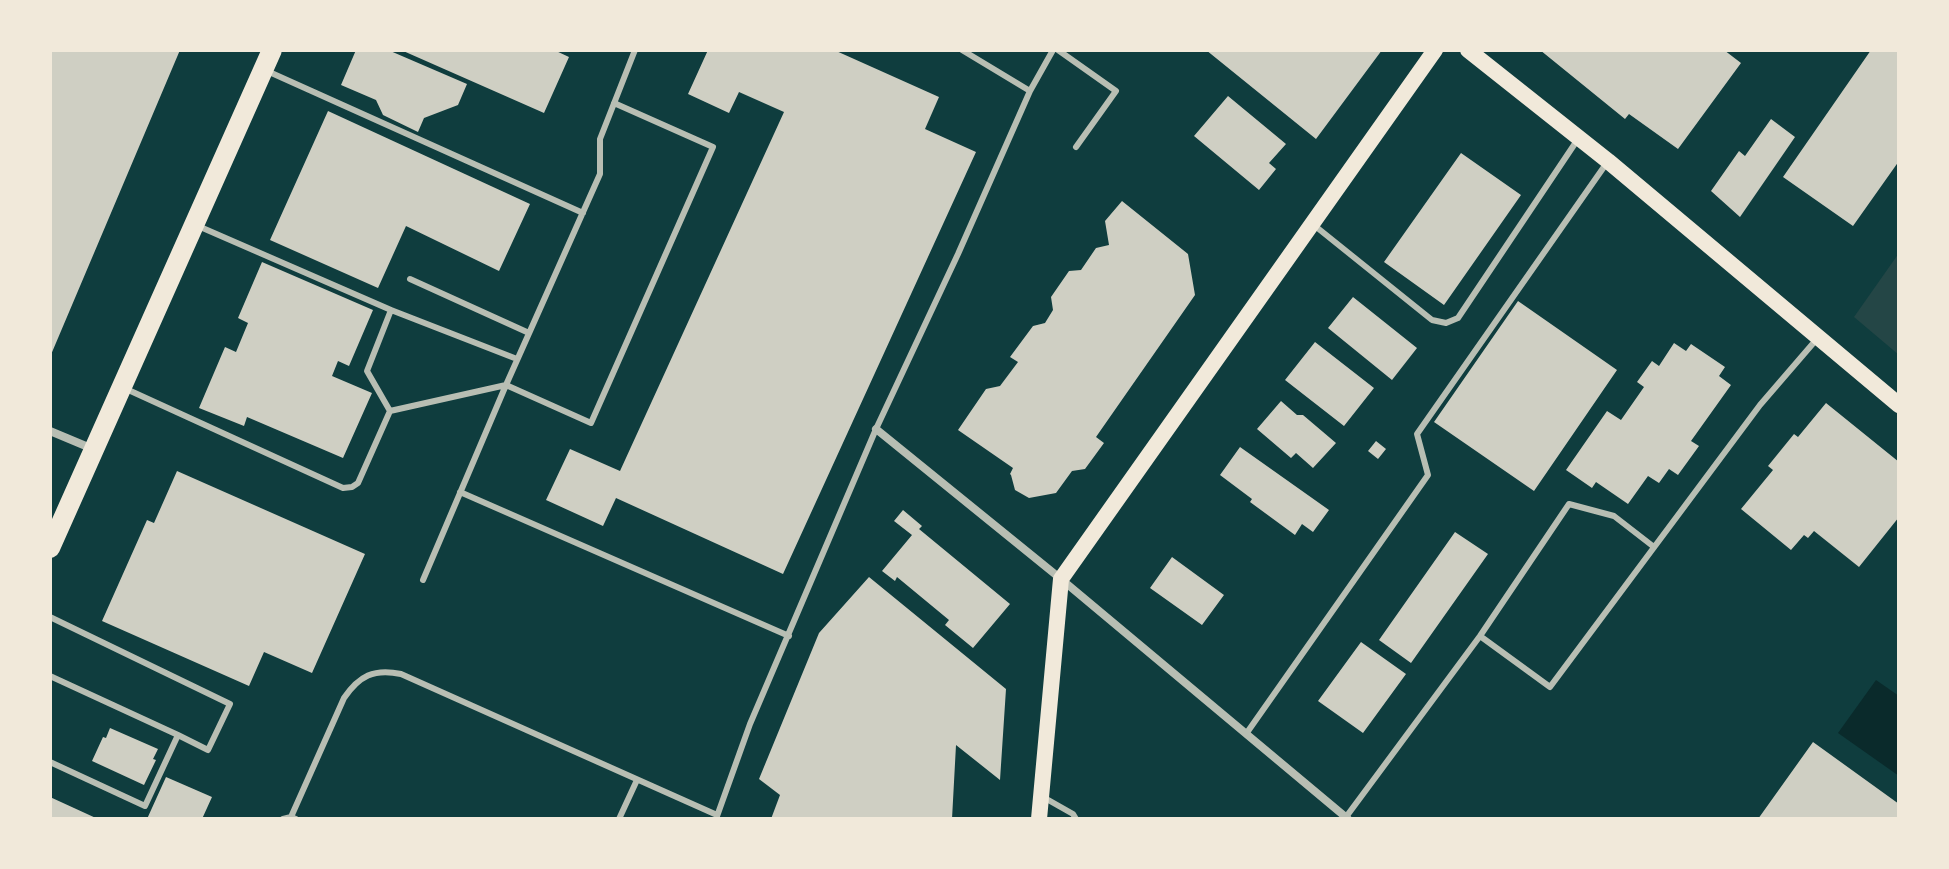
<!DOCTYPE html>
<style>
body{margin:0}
#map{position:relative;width:1949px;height:869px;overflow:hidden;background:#0f3d3e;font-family:"Open Sans",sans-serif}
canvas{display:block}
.frame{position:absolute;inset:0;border:52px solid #f1e9da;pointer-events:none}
</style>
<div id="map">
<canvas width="1949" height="869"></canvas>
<div class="frame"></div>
</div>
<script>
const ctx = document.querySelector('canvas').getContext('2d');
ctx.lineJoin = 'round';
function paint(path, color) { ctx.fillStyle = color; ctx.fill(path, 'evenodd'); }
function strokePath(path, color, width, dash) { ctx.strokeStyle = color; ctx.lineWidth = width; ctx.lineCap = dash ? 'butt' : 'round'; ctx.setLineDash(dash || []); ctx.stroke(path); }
paint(new Path2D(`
 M 1899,253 L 1899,355 L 1854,317 Z`), '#244646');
paint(new Path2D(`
 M 1876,680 L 1899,696 L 1899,776 L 1838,733 Z`), '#0a2a2b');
paint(new Path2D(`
 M 50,50 L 180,50 L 50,357 Z
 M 356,50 L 388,50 L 467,84 L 458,105 L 424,118 L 418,132 L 383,115 L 376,100 L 341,85 Z
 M 401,50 L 554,50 L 569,57 L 544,113 Z
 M 708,50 L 834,50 L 939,97 L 925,129 L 976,152 L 783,574 L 616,498 L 603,526 L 546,500 L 570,449 L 620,471 L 784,112 L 739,92 L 729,113 L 688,94 Z
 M 1206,50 L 1382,50 L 1316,139 Z
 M 1540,50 L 1724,50 L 1741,63 L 1678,149 L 1629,114 L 1625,119 Z
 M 1871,50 L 1899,50 L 1899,161 L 1853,226 L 1783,177 Z
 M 1228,96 L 1286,144 L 1269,163 L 1276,169 L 1259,190 L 1194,136 Z
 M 328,111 L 530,204 L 499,271 L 406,226 L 378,288 L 270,240 Z
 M 1771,119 L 1795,137 L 1740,217 L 1711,191 L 1739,151 L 1745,156 Z
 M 1461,153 L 1521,195 L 1444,305 L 1384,262 Z
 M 1122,201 L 1188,254 L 1195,295 L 1096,437 L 1104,443 L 1085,469 L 1072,471 L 1056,493 L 1029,498 L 1015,490 L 1011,475 L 1010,474 L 1013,468 L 958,430 L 986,389 L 1000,386 L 1018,362 L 1010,357 L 1033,326 L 1045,323 L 1053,310 L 1051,297 L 1069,271 L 1081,270 L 1096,248 L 1109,245 L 1105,221 Z
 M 262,262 L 373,310 L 349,366 L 338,361 L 332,376 L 372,393 L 343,458 L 247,417 L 244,426 L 199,408 L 225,347 L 236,352 L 248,323 L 238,318 Z
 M 1353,297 L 1417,348 L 1392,380 L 1328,328 Z
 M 1518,301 L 1617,370 L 1534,491 L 1434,422 Z
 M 1315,342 L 1374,388 L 1344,426 L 1285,380 Z
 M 1674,343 L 1686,351 L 1691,344 L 1725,367 L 1719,376 L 1731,385 L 1691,441 L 1699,446 L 1678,475 L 1669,469 L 1659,483 L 1648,476 L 1628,504 L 1596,482 L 1592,488 L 1566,470 L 1607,411 L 1621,420 L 1644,387 L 1637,382 L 1652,361 L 1659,366 Z
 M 1281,401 L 1297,415 L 1303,415 L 1336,443 L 1313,468 L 1296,453 L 1291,458 L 1257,429 Z
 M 1826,403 L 1899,462 L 1899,517 L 1859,567 L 1814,531 L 1808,538 L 1804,535 L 1791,550 L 1741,509 L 1773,470 L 1768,466 L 1794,434 L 1798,437 Z
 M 1376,441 L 1386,449 L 1378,459 L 1368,451 Z
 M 1240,447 L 1329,510 L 1313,532 L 1302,524 L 1295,535 L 1250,502 L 1252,499 L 1220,475 Z
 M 177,471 L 365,554 L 312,673 L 264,652 L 249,686 L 102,621 L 147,520 L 154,523 Z
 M 903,510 L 922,526 L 919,529 L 1010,604 L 973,648 L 945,625 L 949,620 L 897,577 L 895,581 L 882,571 L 912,535 L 894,521 Z
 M 1455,532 L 1488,554 L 1411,663 L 1379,640 Z
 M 1172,557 L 1224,595 L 1202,625 L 1150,588 Z
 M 869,577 L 1006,689 L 1000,780 L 956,745 L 952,819 L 771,819 L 780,795 L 759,779 L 819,633 Z
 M 1361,642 L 1406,674 L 1363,733 L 1318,701 Z
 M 110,728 L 158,749 L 153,759 L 156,760 L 144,785 L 92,761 L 103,737 L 106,738 Z
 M 1813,742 L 1899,804 L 1899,819 L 1758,819 Z
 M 166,777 L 212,797 L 202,819 L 147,819 Z
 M 50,797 L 98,819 L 50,819 Z`), '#cfcfc3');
strokePath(new Path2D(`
 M 962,50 L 1030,91
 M 1058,50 L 1116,91 L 1076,147
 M 267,71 L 583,213
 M 198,226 L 391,310
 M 1315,226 L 1432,320 L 1446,323 L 1458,318 L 1578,139
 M 410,279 L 529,333
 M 124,388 L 343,488 L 352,487 L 358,483 L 390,411
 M 390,411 L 506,385 L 591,423 L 713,147 L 614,103
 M 390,411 L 367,371 L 391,310 L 517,359
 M 460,492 L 789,636
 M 423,580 L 506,385 L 600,174 L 600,139 L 635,50
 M 50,617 L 230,704 L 208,750 L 178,735
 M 1480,636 L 1550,687 L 1760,405 L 1816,340
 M 50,676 L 178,735 L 145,806 L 50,762
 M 1246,734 L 1428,475 L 1417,434 L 1606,164
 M 1043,797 L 1073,814 L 1076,819
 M 291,817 L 344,698 C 359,676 374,668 401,674 L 717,815
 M 1346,817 L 1480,636 L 1569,504 L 1614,516 L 1654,547
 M 283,819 L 291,817 L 296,819
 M 619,819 L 637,780
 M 716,819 L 750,724 L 876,429 L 958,254 L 1030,91 L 1053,50`), '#b8beb3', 6);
strokePath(new Path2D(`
 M 876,429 L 1061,579 L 1348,819
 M 50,431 L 93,449`), '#b8beb3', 8);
strokePath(new Path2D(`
 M 1468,50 L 1608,161 L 1899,405
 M 1039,819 L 1061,579 L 1435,50`), '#f1e9da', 16);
strokePath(new Path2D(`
 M 50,548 L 272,50`), '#f1e9da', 20);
</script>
